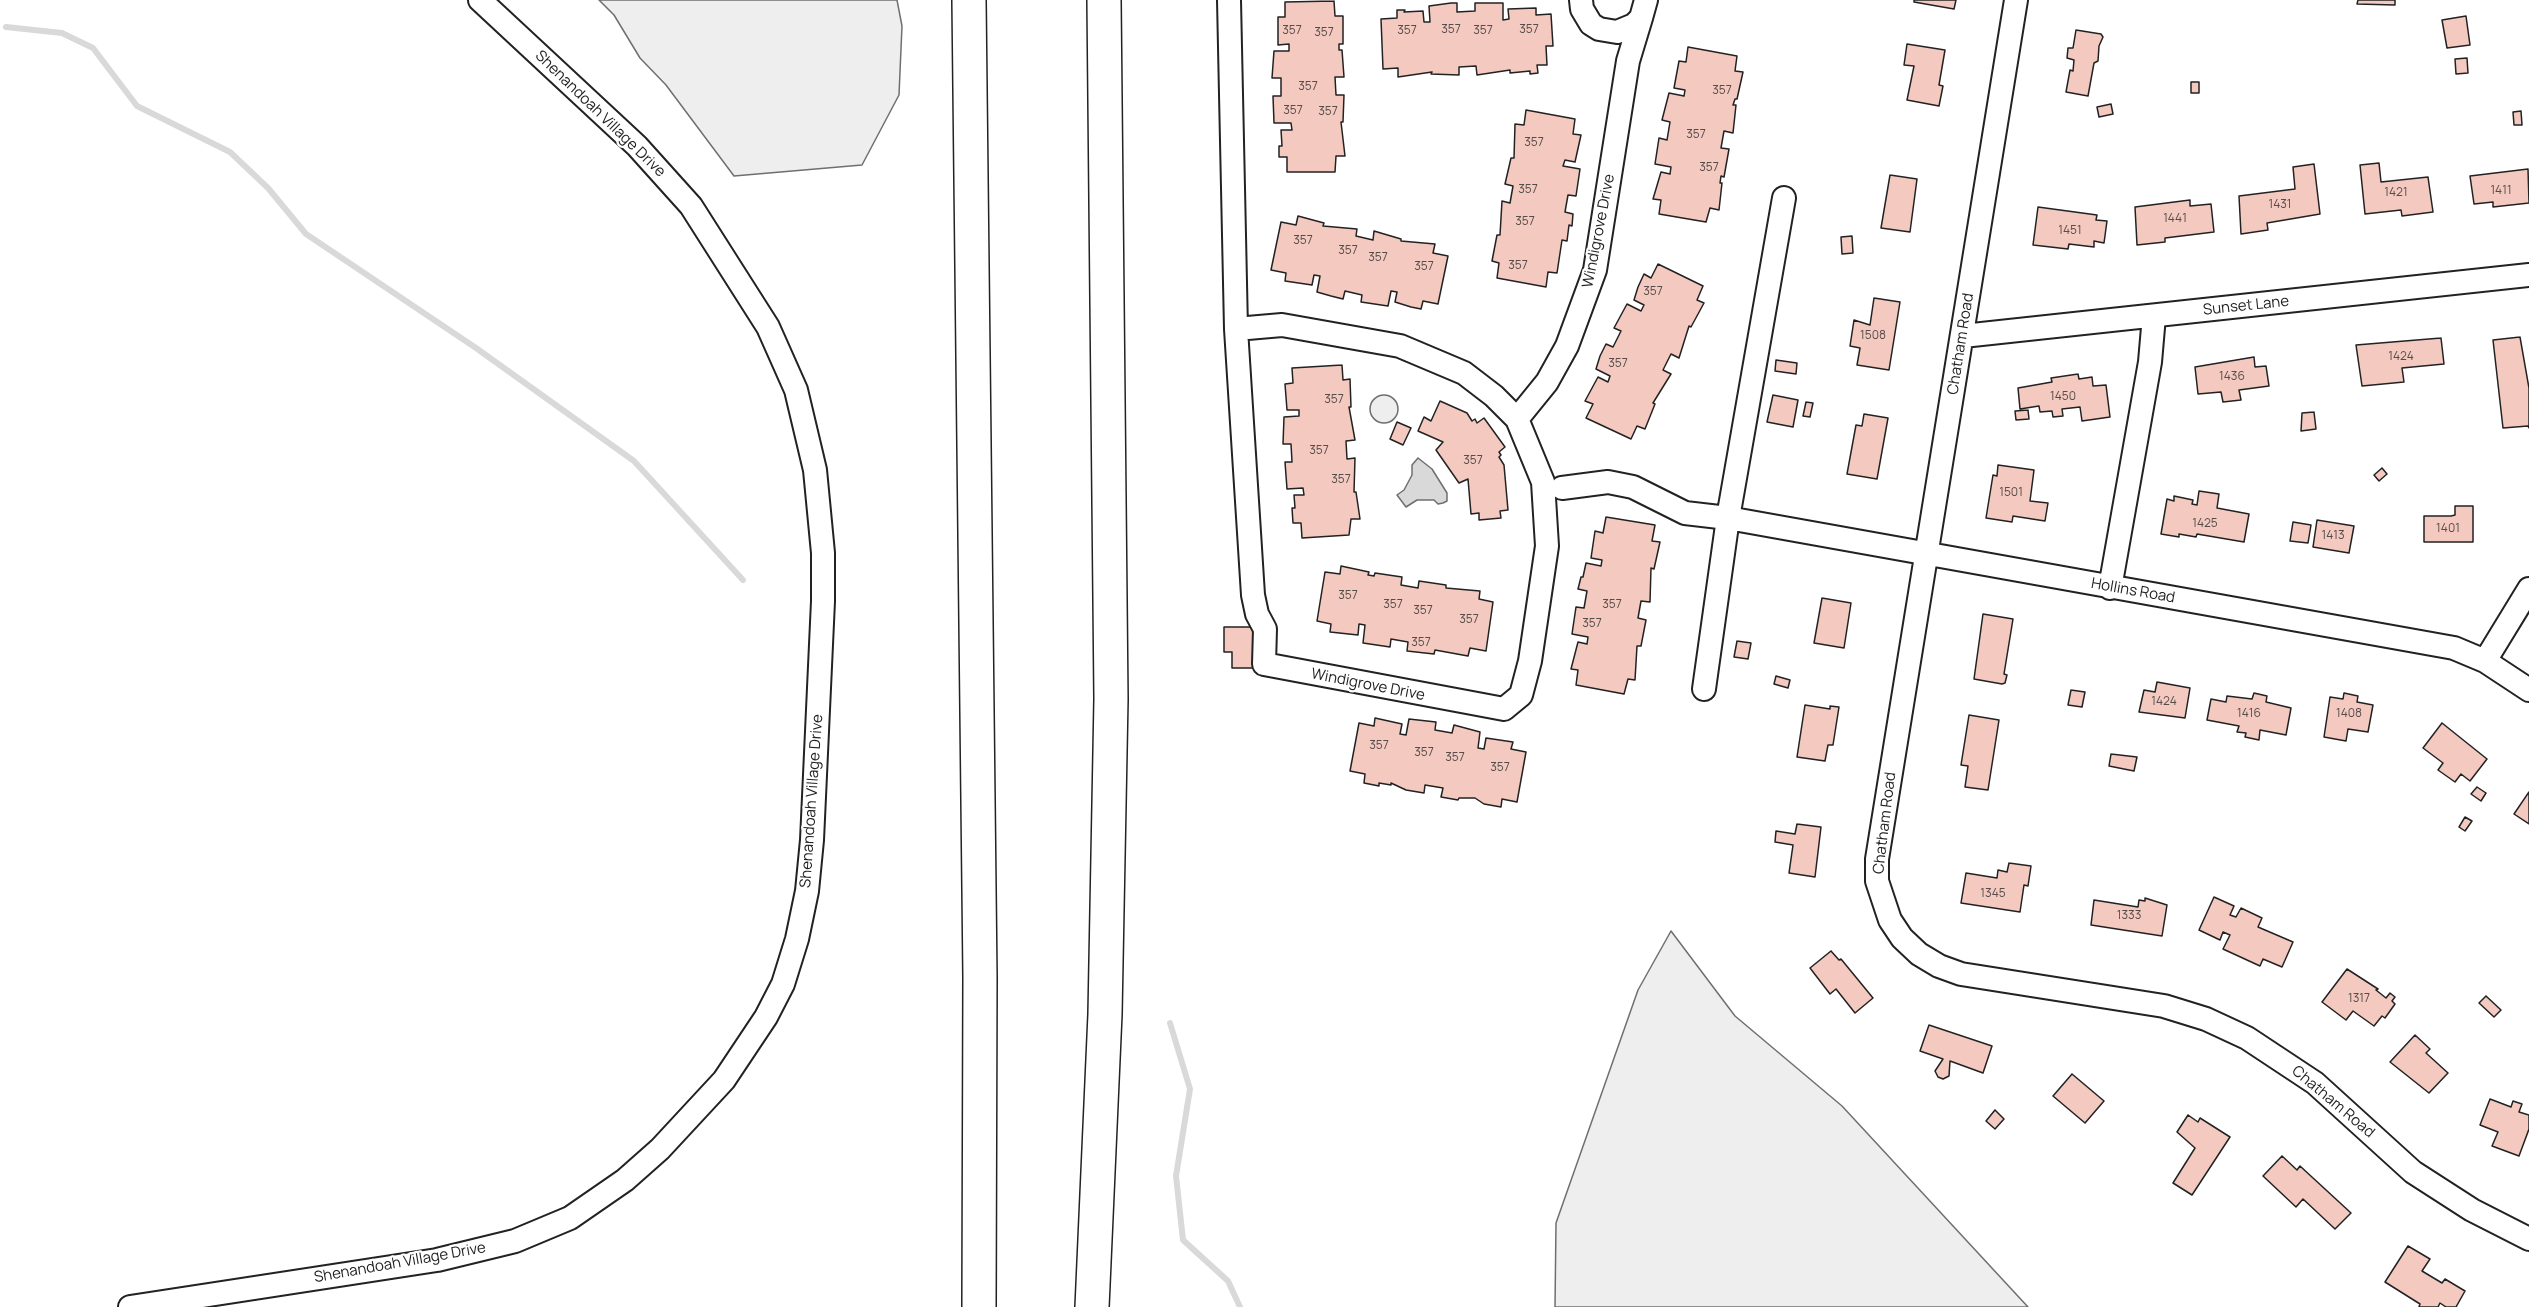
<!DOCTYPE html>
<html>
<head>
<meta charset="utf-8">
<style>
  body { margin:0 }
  canvas { display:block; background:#fff }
</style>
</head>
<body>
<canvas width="2529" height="1307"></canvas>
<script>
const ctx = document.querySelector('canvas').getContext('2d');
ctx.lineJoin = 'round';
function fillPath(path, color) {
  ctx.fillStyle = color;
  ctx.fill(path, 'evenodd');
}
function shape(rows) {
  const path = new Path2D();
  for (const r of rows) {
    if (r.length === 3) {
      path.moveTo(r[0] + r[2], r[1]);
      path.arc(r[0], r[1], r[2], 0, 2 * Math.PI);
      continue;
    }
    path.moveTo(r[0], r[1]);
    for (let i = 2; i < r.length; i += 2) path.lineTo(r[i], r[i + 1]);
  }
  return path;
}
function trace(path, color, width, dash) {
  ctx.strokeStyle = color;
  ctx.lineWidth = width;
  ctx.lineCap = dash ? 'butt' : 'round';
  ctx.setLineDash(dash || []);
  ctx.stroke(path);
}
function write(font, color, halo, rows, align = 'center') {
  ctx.font = font + ' Manrope,sans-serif';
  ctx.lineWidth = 4.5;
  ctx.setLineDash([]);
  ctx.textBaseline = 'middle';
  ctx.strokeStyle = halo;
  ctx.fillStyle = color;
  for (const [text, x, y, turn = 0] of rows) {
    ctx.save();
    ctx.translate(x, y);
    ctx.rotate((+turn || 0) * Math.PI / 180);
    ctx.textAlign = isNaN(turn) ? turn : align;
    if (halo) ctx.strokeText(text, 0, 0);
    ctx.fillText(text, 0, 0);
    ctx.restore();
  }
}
const green = shape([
  [599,0,897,0,902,26,899,95,862,165,734,176,666,85,640,58,614,15,599,0],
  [1384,409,14],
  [1671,931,1735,1016,1842,1106,2028,1307,1555,1307,1556,1223,1638,990,1671,931]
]);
fillPath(green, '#eee');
trace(green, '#6f6f6f', 1.5);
const water = shape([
  [1418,458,1432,469,1447,493,1447,501,1443,503,1438,504,1434,500,1417,500,1406,507,1397,495,1404,490,1412,475,1412,465,1418,458]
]);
fillPath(water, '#d9d9d9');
trace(water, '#6f6f6f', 1.5);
trace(shape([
  [6,27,62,33,93,48,137,106,230,152,268,188,306,234,476,348,634,461,743,580],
  [1170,1023,1190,1089,1176,1176,1183,1240,1228,1281,1240,1307]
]), '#d9d9d9', 6);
const building = shape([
  [1914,0,1956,0,1954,9,1914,2,1914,0],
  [2358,0,2395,0,2395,5,2357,4,2358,0],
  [1334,1,1335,16,1343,16,1343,44,1339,44,1339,50,1342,50,1344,77,1335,77,1336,95,1344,95,1343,122,1341,122,1345,156,1336,156,1335,172,1287,172,1287,157,1279,157,1279,146,1282,146,1281,130,1292,130,1291,123,1274,123,1273,96,1281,96,1281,78,1272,78,1274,51,1289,51,1289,44,1278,45,1278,17,1285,17,1285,2,1334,1],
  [1451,3,1457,3,1457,12,1475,11,1475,3,1503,3,1503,20,1509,19,1508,9,1536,8,1536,15,1551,14,1553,46,1546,46,1547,65,1537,65,1538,73,1530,74,1530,71,1510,73,1510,70,1477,75,1476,66,1459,67,1459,75,1431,74,1432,72,1398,77,1398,68,1383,69,1381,19,1397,18,1397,10,1405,10,1404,12,1423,11,1424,22,1430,22,1429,6,1451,3],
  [2466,16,2470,45,2447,48,2442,20,2466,16],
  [2076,30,2101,34,2103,37,2099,46,2098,61,2094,63,2088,96,2066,92,2070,70,2073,71,2074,60,2067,58,2068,48,2073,48,2076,30],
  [1907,44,1945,50,1939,85,1943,86,1939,106,1907,100,1914,66,1904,65,1907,44],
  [1688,47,1737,56,1735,71,1743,72,1737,99,1735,99,1733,105,1736,105,1733,133,1724,131,1721,148,1729,149,1724,177,1721,176,1720,183,1722,183,1719,210,1710,208,1706,222,1659,214,1661,200,1653,199,1661,172,1670,174,1671,167,1655,164,1659,138,1667,140,1670,122,1662,120,1669,93,1684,96,1685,90,1674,88,1679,61,1686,62,1688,47],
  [2467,58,2468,73,2456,74,2455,59,2467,58],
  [2191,82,2199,82,2199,93,2191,93,2191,82],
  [2111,104,2113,114,2099,117,2097,107,2111,104],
  [1526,110,1575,119,1573,134,1581,135,1575,162,1565,160,1563,166,1580,169,1576,196,1568,195,1565,212,1573,214,1572,226,1569,225,1567,241,1562,240,1557,273,1548,272,1546,287,1497,278,1499,263,1492,261,1497,235,1500,235,1502,201,1510,203,1513,186,1505,184,1511,158,1514,158,1515,124,1524,125,1526,110],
  [2521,111,2522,125,2514,125,2513,112,2521,111],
  [2379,163,2381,182,2428,177,2433,212,2402,216,2401,210,2365,214,2360,165,2379,163],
  [2314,164,2320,214,2267,223,2268,230,2241,234,2239,196,2295,189,2293,167,2314,164],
  [2528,169,2529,203,2493,207,2493,202,2474,204,2470,176,2528,169],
  [1890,175,1917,179,1910,232,1881,228,1890,175],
  [2190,200,2190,206,2211,204,2214,232,2165,238,2165,242,2137,245,2135,207,2190,200],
  [2038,207,2097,215,2096,220,2107,221,2104,243,2094,241,2094,247,2069,244,2068,249,2033,245,2038,207],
  [1298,216,1324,223,1323,226,1357,229,1356,236,1373,240,1374,231,1401,239,1401,241,1435,244,1433,253,1448,256,1438,304,1423,301,1421,309,1411,307,1395,302,1397,292,1391,291,1388,306,1361,302,1362,295,1345,291,1343,299,1331,296,1317,292,1320,276,1314,275,1312,285,1285,281,1286,273,1271,270,1281,222,1296,225,1298,216],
  [1852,236,1853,253,1842,254,1841,237,1852,236],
  [1658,264,1703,286,1697,300,1704,303,1691,327,1689,326,1679,358,1671,354,1663,370,1671,374,1653,403,1655,404,1645,429,1637,426,1631,439,1586,418,1593,404,1585,401,1598,377,1608,382,1610,376,1596,369,1600,356,1606,344,1613,347,1621,331,1614,328,1627,304,1641,311,1644,305,1634,300,1638,287,1644,274,1651,278,1658,264],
  [1874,298,1900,302,1889,370,1857,365,1860,348,1850,346,1854,320,1870,325,1874,298],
  [2520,337,2529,388,2529,428,2528,426,2503,428,2493,340,2520,337],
  [2441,338,2444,364,2402,368,2404,382,2362,386,2356,345,2441,338],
  [2254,357,2255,367,2266,366,2269,386,2239,390,2241,400,2223,402,2221,392,2198,394,2195,367,2254,357],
  [1776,360,1797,363,1796,374,1775,371,1776,360],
  [1342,365,1343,380,1350,379,1351,407,1349,407,1355,440,1346,441,1347,459,1355,458,1354,492,1356,492,1360,519,1351,519,1349,535,1302,538,1301,523,1293,523,1292,508,1295,508,1294,495,1304,495,1303,488,1287,489,1285,462,1292,462,1291,444,1283,444,1284,417,1299,416,1299,410,1287,410,1285,384,1293,383,1292,368,1342,365],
  [2078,374,2079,379,2092,377,2093,386,2106,385,2110,417,2082,421,2080,407,2062,409,2063,416,2053,417,2052,411,2040,412,2039,406,2020,409,2018,388,2052,382,2051,378,2078,374],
  [1773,395,1798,400,1793,427,1767,422,1773,395],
  [1440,401,1467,413,1472,421,1475,419,1477,423,1484,418,1505,447,1499,452,1501,455,1499,457,1504,465,1508,510,1500,511,1501,518,1479,520,1479,513,1471,514,1468,479,1459,483,1436,450,1443,442,1418,431,1424,417,1431,421,1440,401],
  [1806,402,1813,403,1810,417,1803,416,1806,402],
  [2028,410,2029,419,2016,420,2015,411,2028,410],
  [2314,412,2316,429,2301,431,2302,413,2314,412],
  [1864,414,1888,418,1877,479,1847,474,1856,425,1862,426,1864,414],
  [1397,422,1411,428,1403,445,1390,439,1397,422],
  [1998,465,2034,470,2030,501,2048,503,2045,521,2013,516,2012,522,1986,518,1993,475,1997,476,1998,465],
  [2382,468,2387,474,2379,481,2374,475,2382,468],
  [2199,491,2219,494,2217,508,2249,514,2244,542,2197,534,2196,537,2179,534,2179,537,2161,534,2167,499,2174,501,2174,496,2193,500,2192,504,2197,505,2199,491],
  [2455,506,2473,506,2473,542,2424,542,2424,516,2451,516,2455,515,2455,506],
  [1606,517,1655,525,1652,541,1660,542,1654,569,1651,568,1650,602,1641,601,1638,618,1646,620,1641,646,1637,646,1635,680,1628,679,1624,694,1576,685,1578,670,1571,669,1578,642,1587,644,1588,637,1572,634,1576,607,1584,608,1587,591,1578,589,1581,577,1583,577,1586,563,1601,566,1602,560,1591,558,1595,531,1603,533,1606,517],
  [2317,520,2354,526,2349,553,2313,547,2317,520],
  [2293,522,2311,525,2308,543,2290,541,2293,522],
  [1341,566,1369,572,1368,575,1374,576,1375,573,1402,577,1401,585,1418,588,1419,581,1446,585,1446,588,1480,591,1479,599,1493,602,1486,651,1470,648,1468,656,1435,650,1434,654,1407,651,1408,642,1391,639,1390,647,1363,643,1365,625,1359,624,1358,635,1330,632,1331,624,1317,621,1325,572,1340,574,1341,566],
  [1822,598,1851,603,1844,648,1814,643,1822,598],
  [1983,614,2013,619,2004,674,2007,675,2005,683,2002,684,1974,679,1983,614],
  [1224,627,1256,627,1256,668,1232,668,1232,652,1224,652,1224,627],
  [1737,641,1751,643,1748,659,1734,657,1737,641],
  [1776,676,1790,680,1788,688,1774,684,1776,676],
  [2157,682,2190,688,2185,718,2139,712,2144,690,2155,692,2157,682],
  [2071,690,2085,692,2082,707,2068,705,2071,690],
  [2254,693,2267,696,2266,702,2291,708,2286,735,2260,730,2259,740,2245,737,2246,733,2237,732,2239,726,2207,720,2211,699,2226,702,2227,696,2252,699,2254,693],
  [2344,693,2358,696,2357,702,2373,705,2368,732,2348,729,2346,741,2324,737,2330,697,2343,699,2344,693],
  [1805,705,1830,709,1830,706,1839,707,1833,745,1828,745,1825,761,1797,757,1805,705],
  [1969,715,1999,720,1988,790,1965,787,1968,766,1961,765,1969,715],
  [1375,718,1402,724,1400,734,1406,735,1409,719,1436,722,1435,730,1452,733,1454,725,1480,732,1478,748,1484,749,1486,738,1513,742,1511,749,1526,752,1517,802,1502,799,1501,807,1484,804,1475,798,1459,798,1458,800,1441,797,1443,788,1425,785,1424,793,1406,790,1391,783,1391,785,1379,783,1379,786,1364,783,1365,774,1350,771,1359,723,1374,726,1375,718],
  [2442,723,2487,759,2470,781,2461,774,2455,782,2438,770,2443,763,2423,748,2442,723],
  [2111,754,2137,757,2134,771,2109,766,2111,754],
  [2477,787,2486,793,2481,801,2471,794,2477,787],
  [2529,792,2529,824,2514,814,2529,792],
  [2465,817,2472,821,2465,831,2459,827,2465,817],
  [1797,824,1821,827,1815,877,1789,873,1793,845,1775,842,1776,831,1795,834,1797,824],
  [2009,863,2031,866,2028,886,2024,885,2020,912,1961,903,1966,873,1997,878,1998,870,2007,872,2009,863],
  [2214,897,2234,906,2230,915,2236,917,2241,908,2262,918,2258,927,2293,942,2282,967,2263,959,2260,966,2223,949,2230,935,2223,932,2220,940,2199,930,2214,897],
  [2145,898,2167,905,2162,936,2091,925,2094,900,2138,907,2139,900,2145,901,2145,898],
  [1831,951,1839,960,1841,959,1873,998,1855,1013,1836,989,1830,994,1810,968,1831,951],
  [2347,969,2378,989,2376,990,2386,998,2390,993,2395,997,2392,1001,2395,1004,2385,1018,2382,1016,2374,1026,2353,1011,2346,1020,2322,1002,2347,969],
  [2486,996,2501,1010,2494,1017,2479,1003,2486,996],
  [1929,1025,1992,1046,1983,1073,1950,1061,1949,1076,1943,1079,1938,1077,1935,1071,1943,1059,1920,1051,1929,1025],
  [2415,1035,2430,1049,2426,1053,2448,1073,2429,1093,2390,1062,2415,1035],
  [2072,1074,2104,1101,2085,1123,2053,1096,2072,1074],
  [2490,1099,2511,1107,2513,1101,2522,1104,2519,1112,2529,1115,2529,1129,2519,1156,2492,1146,2498,1132,2480,1125,2490,1099],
  [1995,1110,2004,1119,1995,1129,1986,1121,1995,1110],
  [2188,1115,2198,1122,2200,1118,2230,1137,2192,1195,2173,1183,2195,1148,2177,1132,2188,1115],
  [2282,1156,2297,1170,2300,1166,2351,1213,2335,1229,2303,1199,2296,1207,2263,1176,2282,1156],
  [2408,1246,2430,1259,2422,1271,2442,1283,2445,1279,2465,1291,2456,1307,2446,1307,2440,1303,2438,1307,2419,1307,2420,1304,2385,1282,2408,1246]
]);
fillPath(building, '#f3c9c0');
trace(building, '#222', 1.5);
const minor = shape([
  [1229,0,1236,329],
  [1581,0,1582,9,1591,24,1599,29,1617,32,1634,25,1641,18,1646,0],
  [2016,0,1877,859,1877,881,1890,920,1902,938,1919,954,1939,966,1961,974,2164,1006,2206,1019,2247,1038,2315,1083,2413,1172,2472,1210,2529,1239],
  [1963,336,2529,275],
  [1517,419,1494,396,1464,373,1400,346,1282,325,1236,329,1253,595,1257,614,1265,629,1264,664,1504,709,1521,695,1530,661,1547,546,1543,482,1517,419,1547,382,1567,346,1595,270,1628,61,1641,18],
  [1562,488,1608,482,1633,487,1685,513,1728,518,2454,648,2485,661,2529,690],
  [2110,588,2150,362,2154,316],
  [2485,661,2529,589],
  [1704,689,1728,518,1784,198],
  [130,1307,437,1260,515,1241,570,1218,625,1180,660,1149,724,1080,766,1017,783,984,797,939,807,891,812,840,823,601,823,553,815,470,796,390,768,327,691,206,637,146,480,0]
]);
const highway = shape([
  [969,0,980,977,979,1307],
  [1092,1307,1105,1014,1111,699,1104,0]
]);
trace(minor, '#222', 26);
trace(highway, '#222', 36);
trace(minor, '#fff', 22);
trace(highway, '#fff', 33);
write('12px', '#564c4a', null, [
  ["357",1451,30],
  ["357",1529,30],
  ["357",1292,31],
  ["357",1407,31],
  ["357",1483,31],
  ["357",1324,33],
  ["357",1308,87],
  ["357",1722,91],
  ["357",1293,111],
  ["357",1328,112],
  ["357",1696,135],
  ["357",1534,143],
  ["357",1709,168],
  ["357",1528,190],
  ["1411",2501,191],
  ["1421",2396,193],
  ["1431",2280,205],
  ["1441",2175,219],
  ["357",1525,222],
  ["1451",2070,231],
  ["357",1303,241],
  ["357",1348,251],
  ["357",1378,258],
  ["357",1518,266],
  ["357",1424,267],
  ["357",1653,292],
  ["1508",1873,336],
  ["1424",2401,357],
  ["357",1618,364],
  ["1436",2232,377],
  ["1450",2063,397],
  ["357",1334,400],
  ["357",1319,451],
  ["357",1473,461],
  ["357",1341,480],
  ["1501",2011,493],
  ["1425",2205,524],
  ["1401",2448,529],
  ["1413",2333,536],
  ["357",1348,596],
  ["357",1393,605],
  ["357",1612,605],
  ["357",1423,611],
  ["357",1469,620],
  ["357",1592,624],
  ["357",1421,643],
  ["1424",2164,702],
  ["1416",2249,714],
  ["1408",2349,714],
  ["357",1379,746],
  ["357",1424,753],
  ["357",1455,758],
  ["357",1500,768],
  ["1345",1993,894],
  ["1333",2129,916],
  ["1317",2359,999]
]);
write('15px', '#222', '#fff', [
  ["Shenandoah Village Drive",600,114,44],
  ["Windigrove Drive",1599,231,-79],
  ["Sunset Lane",2246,306,-6],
  ["Chatham Road",1961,344,-81],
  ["Hollins Road",2133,591,10],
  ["Windigrove Drive",1368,685,11],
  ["Shenandoah Village Drive",812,801,-86],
  ["Chatham Road",1885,823,-83],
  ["Chatham Road",2333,1102,40],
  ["Shenandoah Village Drive",400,1263,-10]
]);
</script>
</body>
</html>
